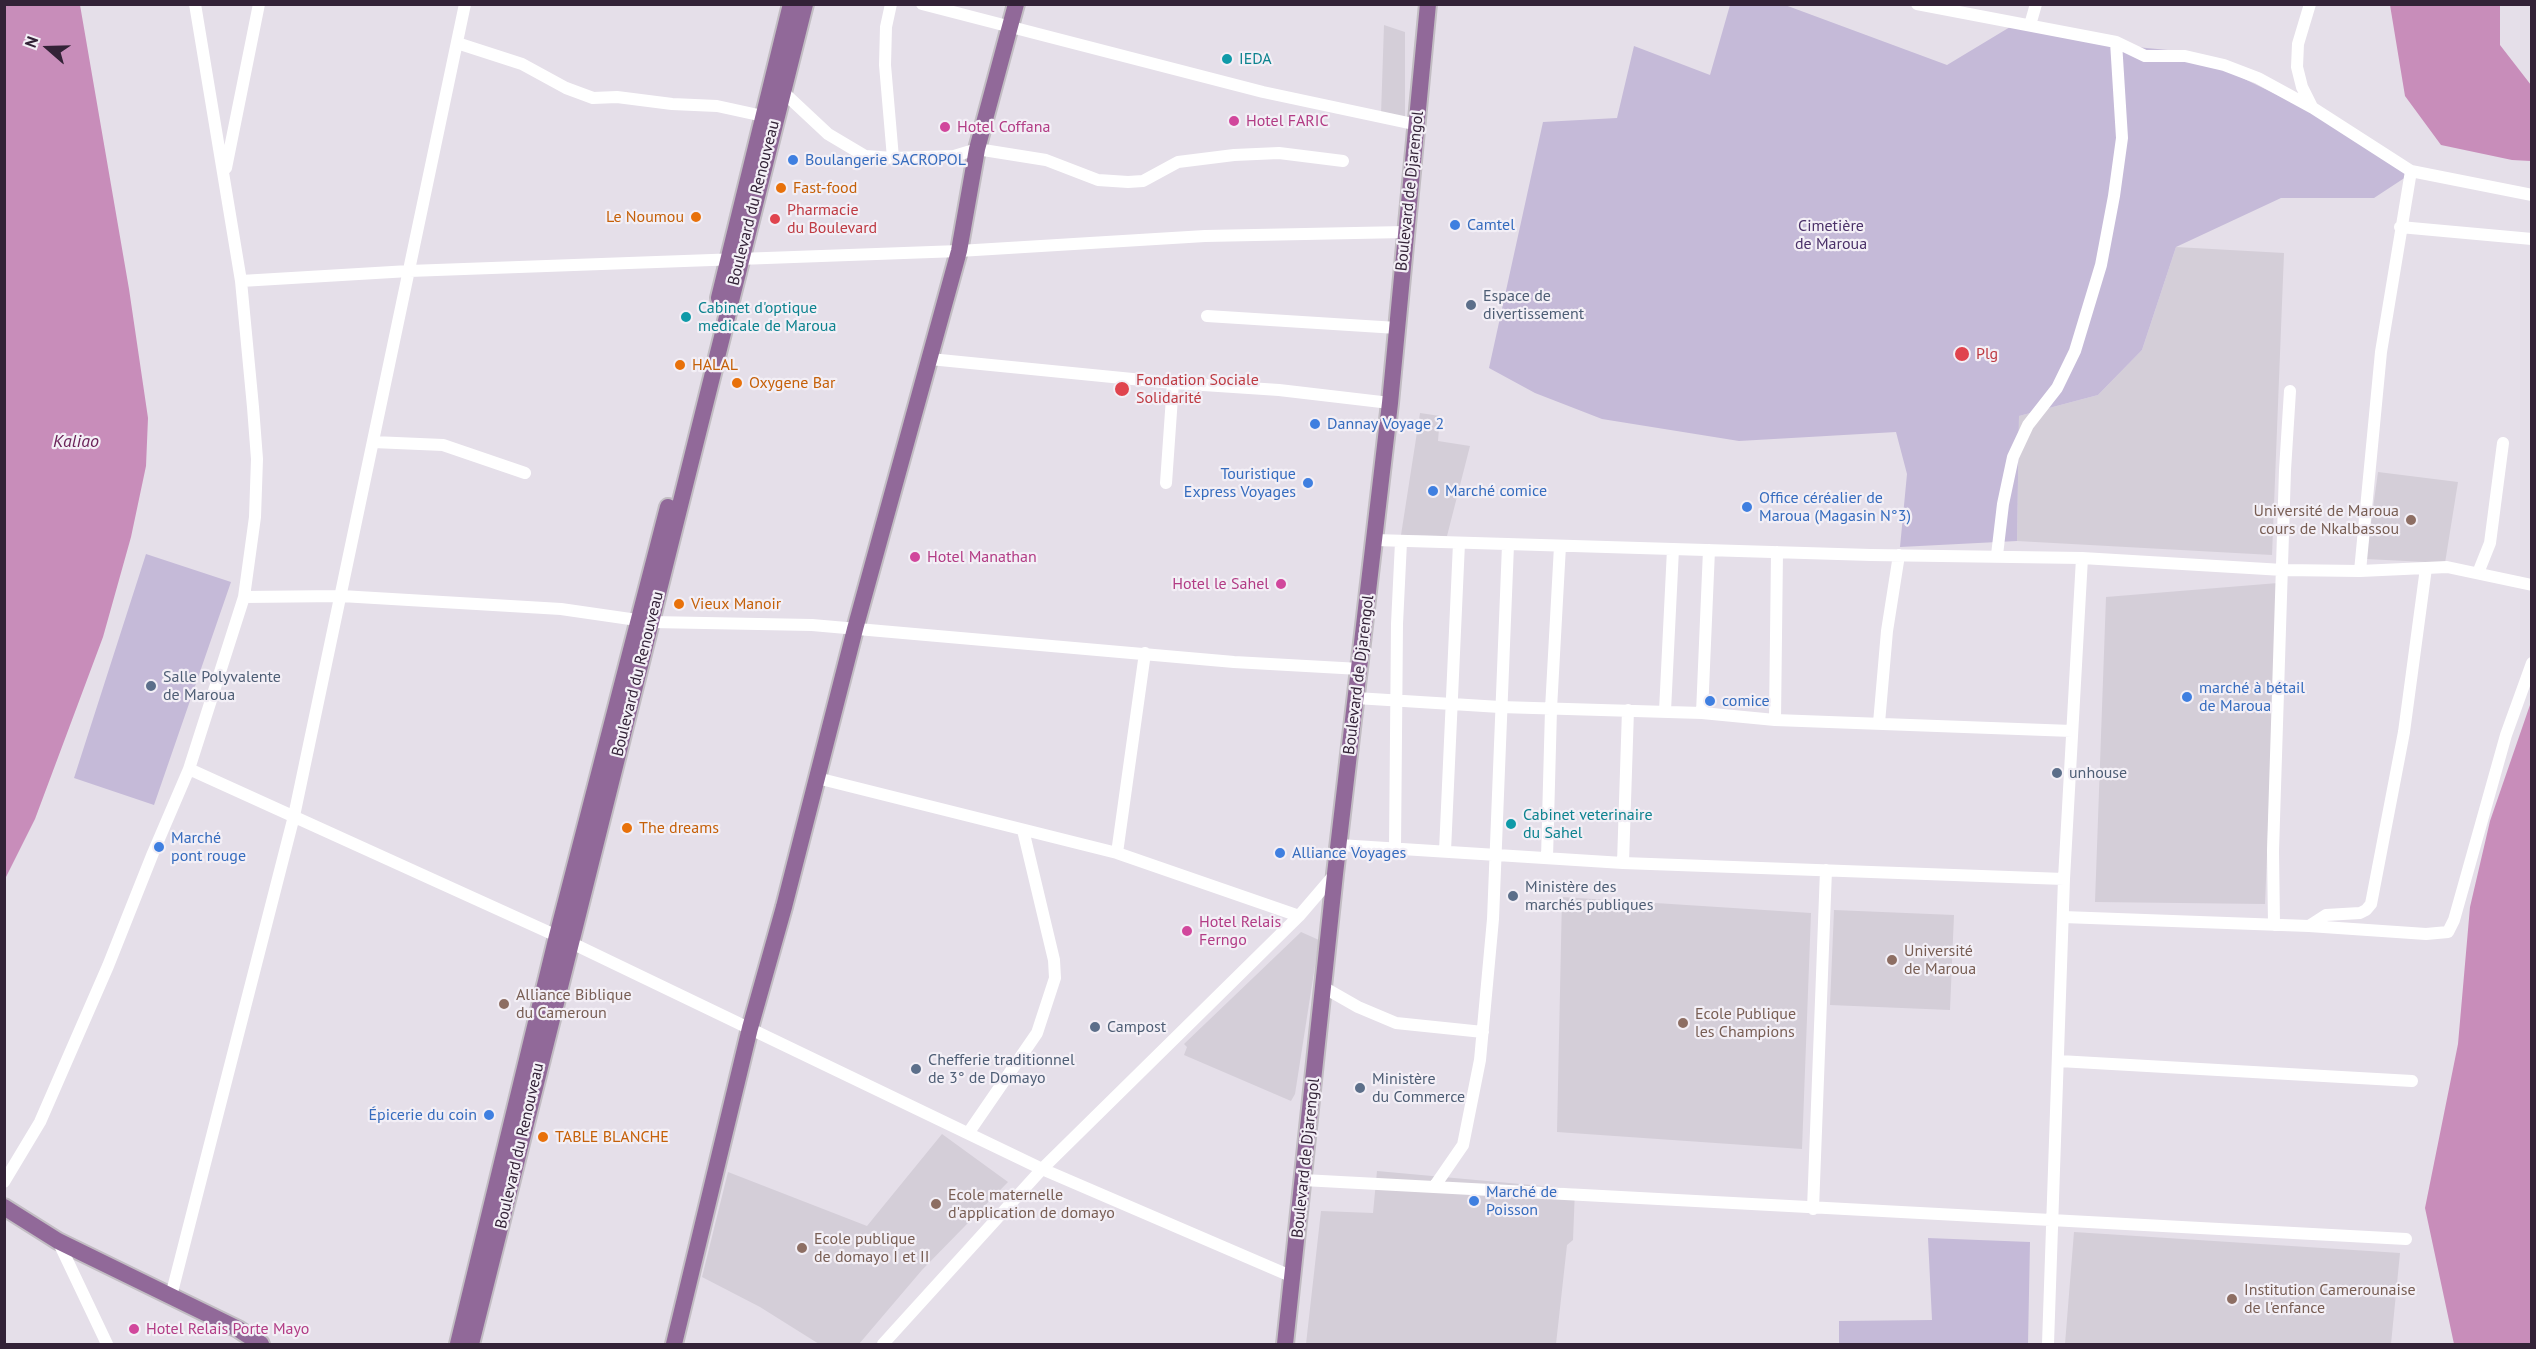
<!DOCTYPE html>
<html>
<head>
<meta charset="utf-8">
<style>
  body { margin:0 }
  #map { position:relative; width:2536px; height:1349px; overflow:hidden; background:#e5dfe9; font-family:"PT Sans",sans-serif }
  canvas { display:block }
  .frame { position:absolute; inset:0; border:6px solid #332237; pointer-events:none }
  .north { position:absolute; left:18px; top:18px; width:60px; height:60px; -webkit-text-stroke:4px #f3eff6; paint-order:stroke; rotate:290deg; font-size:16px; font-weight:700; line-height:24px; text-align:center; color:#332237 }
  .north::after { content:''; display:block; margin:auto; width:21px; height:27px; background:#332237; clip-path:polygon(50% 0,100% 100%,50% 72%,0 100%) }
</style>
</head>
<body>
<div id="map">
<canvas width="2536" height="1349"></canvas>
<div class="frame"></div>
<div class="north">N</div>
</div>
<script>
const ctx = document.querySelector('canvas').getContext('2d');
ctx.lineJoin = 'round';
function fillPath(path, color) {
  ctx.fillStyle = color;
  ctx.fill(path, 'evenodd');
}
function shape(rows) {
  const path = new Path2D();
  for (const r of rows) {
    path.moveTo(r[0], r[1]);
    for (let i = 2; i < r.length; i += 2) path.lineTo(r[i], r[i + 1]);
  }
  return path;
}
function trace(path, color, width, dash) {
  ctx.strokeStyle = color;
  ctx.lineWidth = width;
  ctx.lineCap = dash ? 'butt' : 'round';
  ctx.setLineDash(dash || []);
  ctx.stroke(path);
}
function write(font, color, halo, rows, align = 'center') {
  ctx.font = font + ' "PT Sans",sans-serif';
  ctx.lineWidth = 4.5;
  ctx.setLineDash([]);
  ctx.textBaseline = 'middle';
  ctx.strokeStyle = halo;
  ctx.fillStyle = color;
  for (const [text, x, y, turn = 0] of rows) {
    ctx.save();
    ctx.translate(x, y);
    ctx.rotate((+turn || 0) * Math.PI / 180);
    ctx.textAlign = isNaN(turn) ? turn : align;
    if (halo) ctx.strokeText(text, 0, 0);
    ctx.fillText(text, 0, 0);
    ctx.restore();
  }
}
fillPath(shape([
  [1384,25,1405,32,1405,117,1381,115],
  [2176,247,2284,253,2272,555,2017,541,2019,416,2098,395,2142,350],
  [1420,413,1440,416,1438,441,1470,446,1447,536,1401,535],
  [2378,472,2458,482,2445,563,2366,559],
  [2278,583,2265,904,2095,902,2106,597],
  [1562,897,1811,913,1802,1149,1557,1132],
  [1834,910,1954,915,1950,1010,1830,1005],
  [1301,932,1319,940,1295,1094,1291,1101,1184,1055,1187,1047,1184,1044],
  [942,1134,1008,1182,922,1270,859,1344,819,1344,760,1307,702,1277,728,1172,867,1226],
  [1377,1171,1575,1189,1573,1240,1567,1245,1556,1344,1306,1344,1321,1211,1373,1213],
  [2074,1232,2400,1253,2391,1344,2065,1344]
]), '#d4ced8');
fillPath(shape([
  [1730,5,1785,5,1947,65,2010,27,2115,45,2189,52,2302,107,2409,175,2374,198,2281,198,2176,247,2142,350,2098,395,2019,416,2017,541,1900,547,1907,474,1896,432,1739,441,1602,419,1535,393,1489,368,1543,122,1617,118,1634,46,1710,75],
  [146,554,231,582,154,805,74,778],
  [1928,1238,2030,1242,2028,1344,1839,1344,1839,1321,1932,1320]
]), '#c5bad8');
fillPath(shape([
  [5,4,80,5,129,289,148,418,146,466,131,537,103,637,35,819,5,879],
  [2390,5,2500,5,2500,45,2531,85,2531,161,2512,160,2441,145,2405,96],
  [2531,702,2531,1344,2454,1344,2425,1208,2458,1044,2470,907,2490,821]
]), '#c88dba');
const major = shape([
  [719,298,791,4],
  [4,1207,58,1241,238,1329,261,1344],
  [458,1344,557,936,668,507],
  [471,1344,805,4],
  [674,1344,750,1028,784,907,855,629,959,251,977,149,1016,4],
  [1285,1344,1335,874,1390,403,1428,4]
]);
trace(major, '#c2bdc3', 20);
trace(shape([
  [891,4,886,27,885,65,893,158],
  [922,4,1263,92,1418,125],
  [1917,4,2116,42,2145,56,2185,56,2224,65,2258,78,2313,108,2411,171,2532,195],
  [2310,4,2298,44,2297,67,2302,87,2312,107],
  [2030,25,2036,4],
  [457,43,522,64,566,88,593,98,617,97,672,104,717,106,763,116],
  [782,91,828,134,865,156,893,158,954,156,977,149,1046,160,1098,180,1128,182,1143,181,1178,162,1234,155,1279,153,1343,161],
  [226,168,259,4],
  [2400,227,2532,239],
  [241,281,409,271,959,251,1205,236,1405,232],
  [1207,316,1397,328],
  [930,359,1173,383,1279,390,1390,403],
  [373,442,443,445,525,473],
  [1166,483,1173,383],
  [1375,540,1871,555,2082,558,2283,570,2360,571,2447,567,2532,585],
  [1997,555,2003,504,2013,457,2028,425,2057,388,2075,351,2101,265,2114,196,2122,138,2116,42],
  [2360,571,2381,352,2411,171],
  [2478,573,2490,543,2503,443],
  [244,597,341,596,561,609,651,622,812,625,1234,662,1360,669],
  [1356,698,1500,707,1702,713,1775,720,2072,731],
  [1665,711,1673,549],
  [1702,713,1709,550],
  [1775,720,1777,552],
  [1879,723,1887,631,1899,555],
  [189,769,557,936,1042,1169,1293,1277],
  [817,778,1117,853,1299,916],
  [1339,845,1623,863,2064,879],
  [1395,848,1397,624,1401,542],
  [1445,851,1459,543],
  [1117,853,1145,653],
  [1547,858,1551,709,1560,546],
  [1623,863,1628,710],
  [2063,917,2309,926,2326,915,2360,913,2366,910,2371,904,2404,732,2426,568],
  [2274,925,2273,851,2285,470,2290,391],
  [2309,926,2426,934,2448,932,2454,920,2506,735,2532,663],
  [1323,987,1358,1007,1396,1023,1483,1032],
  [2059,1061,2412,1081],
  [969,1132,1037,1033,1055,978,1054,960,1023,830],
  [1303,1180,2406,1239],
  [4,1182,40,1122,108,966,153,853,189,769,244,597,255,517,257,459,253,407,241,281,195,4],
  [1434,1187,1463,1145,1480,1060,1493,919,1508,545],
  [1813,1209,1826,870],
  [58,1241,107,1344],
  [171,1296,294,816,465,4],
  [883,1344,1042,1169,1299,916,1335,874],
  [2048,1344,2064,879,2082,558]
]), '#fff', 12);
trace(major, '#916999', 16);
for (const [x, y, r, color] of [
  [1227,59,6,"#0f9aa8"],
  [1234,121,6,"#d1479c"],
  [945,127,6,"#d1479c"],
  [793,160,6,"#3f7fe0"],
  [781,188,6,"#e8710a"],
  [696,217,6,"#e8710a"],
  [775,219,6,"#e0444e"],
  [1455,225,6,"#3f7fe0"],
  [1471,305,6,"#5c6f8a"],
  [686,317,6,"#0f9aa8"],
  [1962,354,8,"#e0444e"],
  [680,365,6,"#e8710a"],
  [737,383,6,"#e8710a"],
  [1122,389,8,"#e0444e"],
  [1315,424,6,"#3f7fe0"],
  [1308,483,6,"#3f7fe0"],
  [1433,491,6,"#3f7fe0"],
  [1747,507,6,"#3f7fe0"],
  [2411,520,6,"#8d6e63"],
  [915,557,6,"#d1479c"],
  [1281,584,6,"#d1479c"],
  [679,604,6,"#e8710a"],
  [151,686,6,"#5c6f8a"],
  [2187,697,6,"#3f7fe0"],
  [1710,701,6,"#3f7fe0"],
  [2057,773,6,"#5c6f8a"],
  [1511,824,6,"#0f9aa8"],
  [627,828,6,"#e8710a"],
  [159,847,6,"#3f7fe0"],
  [1280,853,6,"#3f7fe0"],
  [1513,896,6,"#5c6f8a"],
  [1187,931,6,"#d1479c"],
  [1892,960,6,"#8d6e63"],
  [504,1004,6,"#8d6e63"],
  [1683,1023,6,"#8d6e63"],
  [1095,1027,6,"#5c6f8a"],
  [916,1069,6,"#5c6f8a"],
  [1360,1088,6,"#5c6f8a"],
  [489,1115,6,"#3f7fe0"],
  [543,1137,6,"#e8710a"],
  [1474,1201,6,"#3f7fe0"],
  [936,1204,6,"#8d6e63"],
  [802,1248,6,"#8d6e63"],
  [2232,1299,6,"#8d6e63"],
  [134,1329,6,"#d1479c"]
]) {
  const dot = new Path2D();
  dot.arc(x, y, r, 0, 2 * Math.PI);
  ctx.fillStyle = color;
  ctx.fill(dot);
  trace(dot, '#f3eff6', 2);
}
write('16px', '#0d838f', '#f3eff6', [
  ["IEDA",1239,59],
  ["Cabinet d'optique",698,308],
  ["medicale de Maroua",698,326],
  ["Cabinet veterinaire",1523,815],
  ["du Sahel",1523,833]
], 'left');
write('16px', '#b23c85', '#f3eff6', [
  ["Hotel FARIC",1246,121],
  ["Hotel Coffana",957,127],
  ["Hotel Manathan",927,557],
  ["Hotel le Sahel",1269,584,"right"],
  ["Hotel Relais",1199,922],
  ["Ferngo",1199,940],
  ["Hotel Relais Porte Mayo",146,1329]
], 'left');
write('16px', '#366cbe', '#f3eff6', [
  ["Boulangerie SACROPOL",805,160],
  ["Camtel",1467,225],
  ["Dannay Voyage 2",1327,424],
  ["Touristique",1296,474,"right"],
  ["Express Voyages",1296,492,"right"],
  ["Marché comice",1445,491],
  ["Office céréalier de",1759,498],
  ["Maroua (Magasin N°3)",1759,516],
  ["marché à bétail",2199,688],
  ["de Maroua",2199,706],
  ["comice",1722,701],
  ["Marché",171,838],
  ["pont rouge",171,856],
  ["Alliance Voyages",1292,853],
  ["Épicerie du coin",477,1115,"right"],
  ["Marché de",1486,1192],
  ["Poisson",1486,1210]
], 'left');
write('16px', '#c56008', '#f3eff6', [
  ["Fast-food",793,188],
  ["Le Noumou",684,217,"right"],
  ["HALAL",692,365],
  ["Oxygene Bar",749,383],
  ["Vieux Manoir",691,604],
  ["The dreams",639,828],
  ["TABLE BLANCHE",555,1137]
], 'left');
write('16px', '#332237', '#f3eff6', [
  ["Boulevard de Djarengol",1410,191,-84],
  ["Boulevard du Renouveau",754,203,-76],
  ["Boulevard du Renouveau",638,674,-76],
  ["Boulevard de Djarengol",1359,675,-83],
  ["Boulevard du Renouveau",520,1146,-77],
  ["Boulevard de Djarengol",1306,1158,-84]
]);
write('16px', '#be3a42', '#f3eff6', [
  ["Pharmacie",787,210],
  ["du Boulevard",787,228],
  ["Plg",1976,354],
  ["Fondation Sociale",1136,380],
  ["Solidarité",1136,398]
], 'left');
write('16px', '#4b3169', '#f3eff6', [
  ["Cimetière",1831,226],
  ["de Maroua",1831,244]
]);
write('16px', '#4e5e75', '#f3eff6', [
  ["Espace de",1483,296],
  ["divertissement",1483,314],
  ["Salle Polyvalente",163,677],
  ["de Maroua",163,695],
  ["unhouse",2069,773],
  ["Ministère des",1525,887],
  ["marchés publiques",1525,905],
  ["Campost",1107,1027],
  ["Chefferie traditionnel",928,1060],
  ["de 3° de Domayo",928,1078],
  ["Ministère",1372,1079],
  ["du Commerce",1372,1097]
], 'left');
write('16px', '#785e54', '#f3eff6', [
  ["Université de Maroua",2399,511,"right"],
  ["cours de Nkalbassou",2399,529,"right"],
  ["Université",1904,951],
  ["de Maroua",1904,969],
  ["Alliance Biblique",516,995],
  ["du Cameroun",516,1013],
  ["Ecole Publique",1695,1014],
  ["les Champions",1695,1032],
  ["Ecole maternelle",948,1195],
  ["d'application de domayo",948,1213],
  ["Ecole publique",814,1239],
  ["de domayo I et II",814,1257],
  ["Institution Camerounaise",2244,1290],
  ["de l'enfance",2244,1308]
], 'left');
write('italic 18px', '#6b2359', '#f3eff6', [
  ["Kaliao",76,442]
]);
</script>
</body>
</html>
